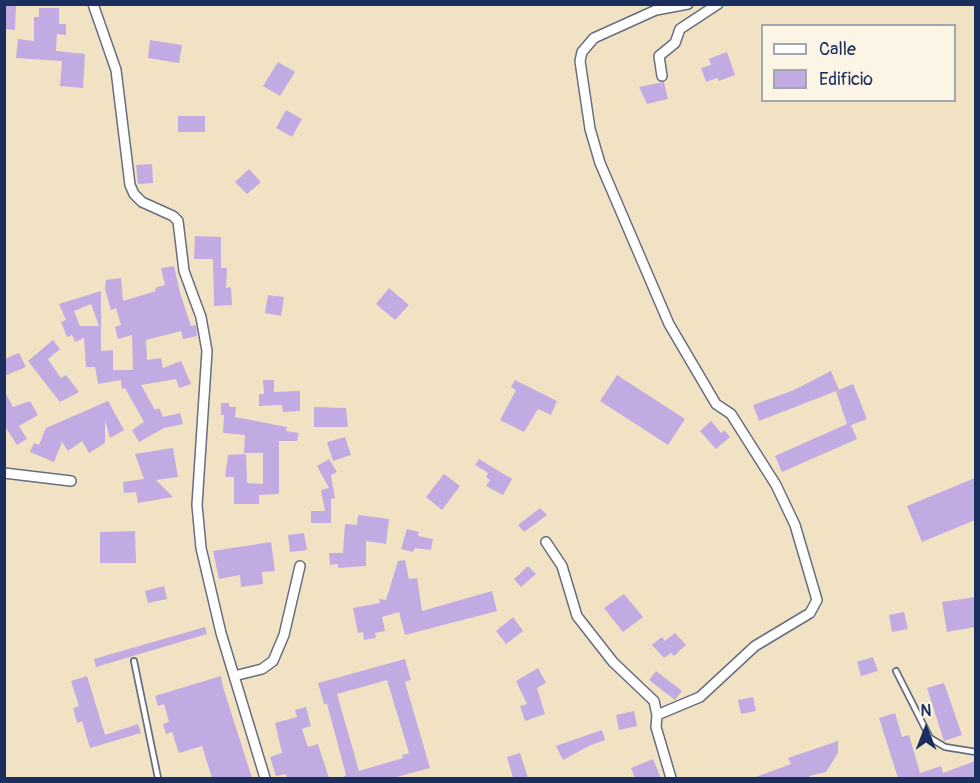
<!DOCTYPE html>
<html>
<head>
<meta charset="utf-8">
<style>
  body { margin:0 }
  #map { position:relative; width:980px; height:783px; overflow:hidden; background:#f2e2c4; font-family:Pangolin,sans-serif }
  canvas { display:block }
  .frame { position:absolute; inset:0; border:6px solid #1b2f5e; pointer-events:none }
  .legend { position:absolute; left:761px; top:24px; width:195px; height:78px; box-sizing:border-box; background:#fcf5e5; border:2px solid #a2a6af; margin:0; padding:8px 10px; list-style:none; font-size:18px; color:#1b2f5e }
  .legend li { display:flex; align-items:center; gap:12px; height:30px }
  .legend b { width:30px; border:2px solid #a2a6af }
  .north { position:absolute; left:896px; top:699px; width:60px; height:60px; -webkit-text-stroke:4px #fcf5e5; paint-order:stroke; rotate:0deg; font-size:16px; font-weight:700; line-height:24px; text-align:center; color:#1b2f5e }
  .north::after { content:''; display:block; margin:auto; width:21px; height:27px; background:#1b2f5e; clip-path:polygon(50% 0,100% 100%,50% 72%,0 100%) }
</style>
</head>
<body>
<div id="map">
<canvas width="980" height="783"></canvas>
<div class="frame"></div>
<ul class="legend">
<li><b style="height:8px;background:#fff"></b>Calle</li>
<li><b style="height:16px;background:#c2abe2"></b>Edificio</li>
</ul>
<div class="north">N</div>
</div>
<script>
const ctx = document.querySelector('canvas').getContext('2d');
ctx.lineJoin = 'round';
function fillPath(path, color) {
  ctx.fillStyle = color;
  ctx.fill(path, 'evenodd');
}
function shape(rows) {
  const path = new Path2D();
  for (const r of rows) {
    path.moveTo(r[0], r[1]);
    for (let i = 2; i < r.length; i += 2) path.lineTo(r[i], r[i + 1]);
  }
  return path;
}
function trace(path, color, width, dash) {
  ctx.strokeStyle = color;
  ctx.lineWidth = width;
  ctx.lineCap = dash ? 'butt' : 'round';
  ctx.setLineDash(dash || []);
  ctx.stroke(path);
}
fillPath(shape([
  [4,5,16,6,15,30,4,29],
  [39,8,59,8,59,24,66,24,66,35,57,34,56,51,85,54,83,88,60,86,62,61,16,58,18,39,34,41,34,17,39,17],
  [150,40,182,45,179,63,148,58],
  [727,52,735,75,719,81,717,78,706,82,701,68,711,65,709,59],
  [278,62,295,72,280,96,263,86],
  [664,82,668,99,647,104,639,87],
  [286,110,302,119,292,137,276,128],
  [178,116,205,116,205,132,178,132],
  [152,164,153,183,138,184,136,165],
  [249,169,261,182,247,194,235,182],
  [195,236,221,237,221,268,227,268,226,288,231,287,232,305,214,306,213,259,194,259],
  [174,266,180,293,191,326,196,325,197,336,183,339,181,331,146,340,147,360,161,358,163,368,181,361,191,384,179,388,176,379,141,385,155,410,159,408,163,417,180,413,183,424,164,428,139,442,132,430,144,422,125,388,122,389,121,380,98,384,95,367,86,367,84,338,75,342,72,335,67,337,61,322,66,320,59,304,101,291,101,351,113,350,113,370,133,370,132,335,118,339,115,327,121,325,116,308,111,310,105,289,106,280,121,278,123,301,156,291,155,288,165,285,161,268],
  [91,304,99,326,80,326,74,311],
  [389,288,409,305,395,320,376,304],
  [268,295,284,297,281,316,265,313],
  [53,340,60,349,48,359,61,378,66,375,79,392,60,402,28,361],
  [19,353,26,367,4,376,4,359],
  [831,371,839,390,759,421,753,405,794,390],
  [617,375,685,419,668,445,600,401],
  [263,380,274,380,274,392,300,391,300,411,283,412,282,405,259,406,259,394,264,394],
  [515,380,557,401,551,415,538,409,524,432,500,420,516,390,511,387],
  [853,384,867,419,851,425,857,439,782,472,775,456,847,424,836,391],
  [4,390,13,407,30,401,38,415,19,426,27,439,17,445,4,425],
  [108,401,124,430,110,438,105,420,105,443,89,453,82,441,68,451,62,442,54,462,30,452,34,443,39,445,46,428],
  [221,403,229,403,229,407,236,407,235,417,287,427,286,431,299,433,297,441,279,441,279,494,259,495,259,504,234,504,234,477,225,477,228,455,246,454,247,483,263,484,263,453,244,453,245,435,223,433,224,415,221,415],
  [314,407,346,408,348,427,314,427],
  [711,421,721,433,724,430,730,437,716,449,700,431],
  [345,437,351,455,333,461,327,442],
  [173,448,178,477,156,480,173,497,138,503,136,492,124,493,123,482,144,479,135,454],
  [329,459,337,472,331,475,335,498,331,499,331,523,311,523,311,511,325,511,321,490,329,488,317,466],
  [479,459,512,479,503,495,486,486,490,480,486,477,488,473,475,465],
  [444,474,460,486,442,510,426,497],
  [975,478,975,520,922,542,907,506],
  [540,508,547,515,524,532,518,525],
  [358,515,389,519,386,544,366,541,366,566,338,568,338,564,330,565,329,553,343,553,345,524,357,525],
  [407,529,419,532,418,536,433,539,431,550,415,548,413,552,401,549],
  [135,531,136,563,100,563,100,532],
  [304,533,307,550,290,552,288,535],
  [271,542,275,571,262,572,263,584,241,587,240,575,219,579,213,551],
  [405,560,409,579,417,578,422,611,492,591,497,611,405,635,399,612,382,617,385,631,375,633,376,638,364,640,363,632,358,633,353,608,380,603,379,599,386,600,398,561],
  [528,566,536,574,521,587,514,579],
  [164,586,167,599,148,603,145,591],
  [624,594,643,617,623,632,604,608],
  [975,597,975,627,947,632,942,602],
  [904,612,908,629,892,632,889,615],
  [513,617,523,631,506,644,496,631],
  [205,627,207,634,96,667,94,659],
  [675,633,686,645,674,656,671,653,664,658,652,645,662,637,665,641],
  [873,657,878,671,861,676,857,662],
  [405,659,411,680,405,682,430,768,393,778,342,778,346,775,327,704,324,704,318,683],
  [387,680,409,753,402,755,403,758,359,771,337,694],
  [538,668,546,683,537,688,545,714,525,721,520,706,527,704,516,681],
  [656,671,682,691,675,700,649,680],
  [87,676,105,735,138,724,141,733,90,748,82,721,77,723,73,708,79,706,71,681],
  [221,676,223,687,252,778,212,778,202,746,179,753,172,732,166,734,163,724,169,722,164,704,158,706,155,696],
  [944,683,962,735,944,741,927,688],
  [753,697,756,711,741,714,738,700],
  [306,707,311,726,302,729,308,747,318,744,329,778,287,778,286,774,276,776,270,757,282,753,275,723,297,717,295,710],
  [634,711,637,726,619,730,616,715],
  [895,713,902,737,909,735,920,773,941,766,943,773,975,761,975,777,898,778,879,718],
  [602,730,605,740,589,746,563,760,556,746],
  [838,741,838,753,826,772,809,776,810,778,753,778,791,764,788,758],
  [520,753,528,778,513,778,507,757],
  [653,759,661,778,635,778,631,768]
]), '#c2abe2');
const lane = shape([
  [134,661,158,778],
  [896,671,930,738,945,747,976,752]
]);
const street = shape([
  [93,4,116,70,130,185,134,194,142,202,173,216,178,221,184,271,201,317,207,351,197,505,201,548,221,633,265,778],
  [662,76,659,56,675,43,680,29,718,4],
  [4,473,71,481],
  [546,542,562,566,577,616,613,662,654,701,657,715,656,727,671,778],
  [234,676,262,669,273,661,284,635,300,566],
  [657,715,700,697,755,646,810,613,817,600,795,525,776,485,731,414,716,404,669,324,600,163,590,129,580,61,582,52,594,38,656,10,688,4]
]);
trace(lane, '#666e82', 8);
trace(street, '#666e82', 12);
trace(lane, '#fff', 4.5);
trace(street, '#fff', 9);
</script>
</body>
</html>
